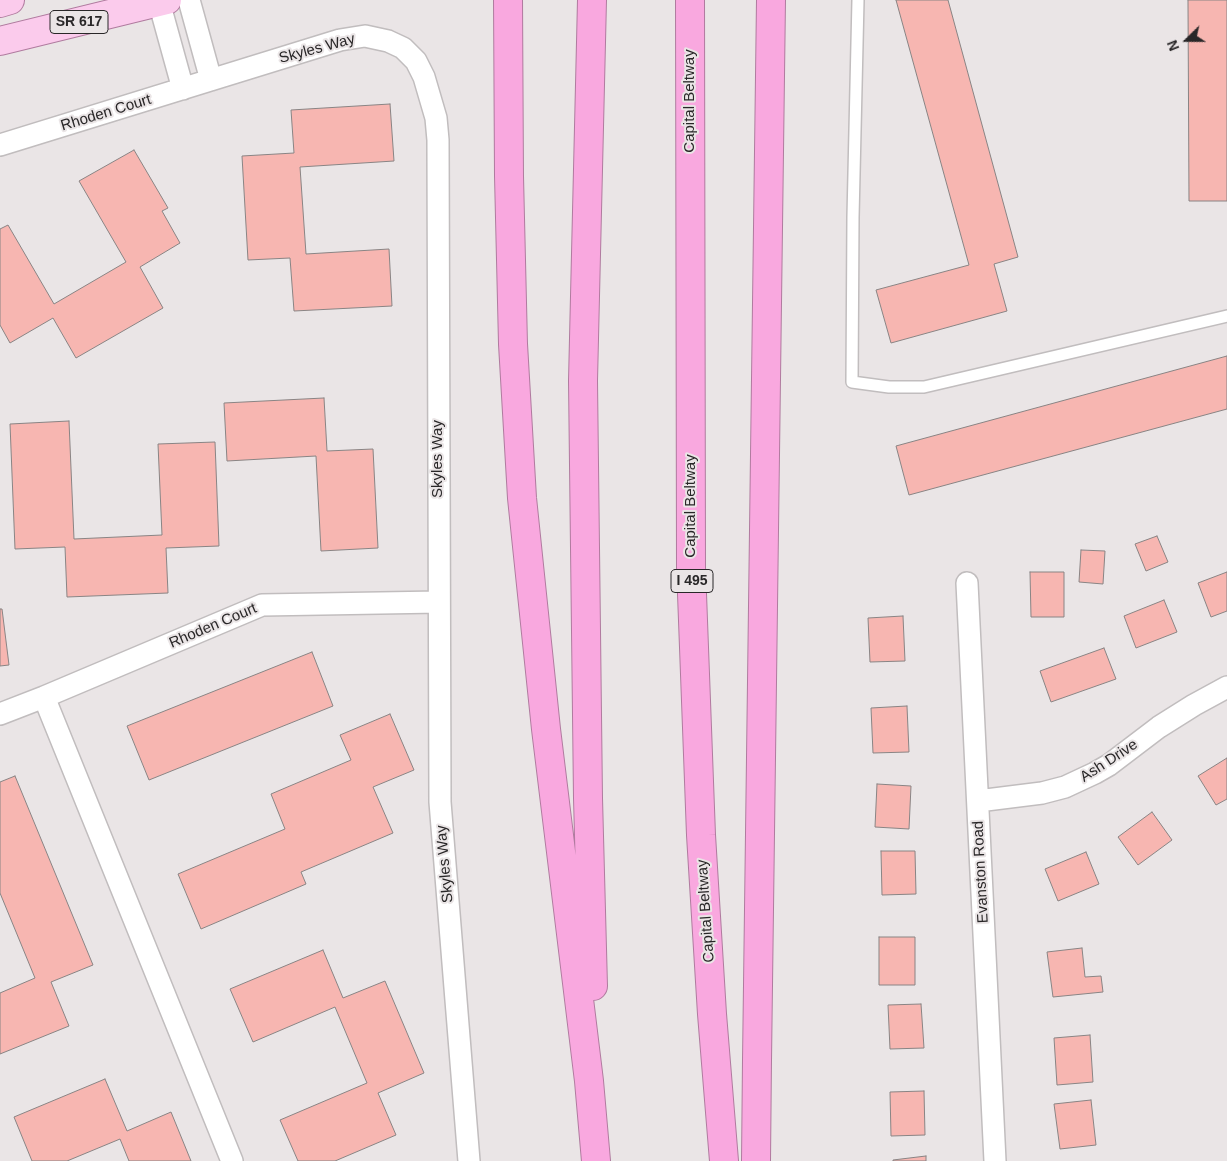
<!DOCTYPE html>
<html>
<head>
<meta charset="utf-8">
<style>
  body { margin:0 }
  #map { position:relative; width:1227px; height:1161px; overflow:hidden; background:#eae5e6; font-family:Helvetica,sans-serif }
  canvas { display:block }
  .north { position:absolute; left:1162px; top:15px; width:50px; height:50px; -webkit-text-stroke:4px #eae5e6; paint-order:stroke; rotate:248deg; font-size:14px; font-weight:700; line-height:20px; text-align:center; color:#292728 }
  .north::after { content:''; display:block; margin:auto; width:18px; height:22px; background:#292728; clip-path:polygon(50% 0,100% 100%,50% 72%,0 100%) }
</style>
</head>
<body>
<div id="map">
<canvas width="1227" height="1161"></canvas>
<div class="north">N</div>
</div>
<script>
const ctx = document.querySelector('canvas').getContext('2d');
ctx.lineJoin = 'round';
function fillPath(path, color) {
  ctx.fillStyle = color;
  ctx.fill(path, 'evenodd');
}
function shape(rows) {
  const path = new Path2D();
  for (const r of rows) {
    path.moveTo(r[0], r[1]);
    for (let i = 2; i < r.length; i += 2) path.lineTo(r[i], r[i + 1]);
  }
  return path;
}
function trace(path, color, width, dash) {
  ctx.strokeStyle = color;
  ctx.lineWidth = width;
  ctx.lineCap = dash ? 'butt' : 'round';
  ctx.setLineDash(dash || []);
  ctx.stroke(path);
}
function write(font, color, halo, rows, align = 'center') {
  ctx.font = font + ' Helvetica,sans-serif';
  ctx.lineWidth = 4;
  ctx.setLineDash([]);
  ctx.textBaseline = 'middle';
  ctx.strokeStyle = halo;
  ctx.fillStyle = color;
  for (const [text, x, y, turn = 0] of rows) {
    ctx.save();
    ctx.translate(x, y);
    ctx.rotate((+turn || 0) * Math.PI / 180);
    ctx.textAlign = isNaN(turn) ? turn : align;
    if (halo) ctx.strokeText(text, 0, 0);
    ctx.fillText(text, 0, 0);
    ctx.restore();
  }
}
const building = shape([
  [896,0,948,0,1018,257,994,264,1007,311,891,343,876,290,969,265,896,0],
  [1188,0,1227,0,1227,201,1189,201,1188,0],
  [390,104,394,161,300,167,306,254,389,249,392,306,294,311,290,258,248,260,242,156,294,153,291,110,390,104],
  [134,150,168,208,162,211,180,243,140,267,163,308,76,358,53,318,10,343,0,325,0,229,8,225,54,304,126,262,79,181,134,150],
  [1227,356,1227,409,909,495,896,446,1227,356],
  [324,398,327,451,373,449,378,548,321,551,316,456,227,461,224,403,324,398],
  [69,421,74,539,162,535,158,444,215,442,219,546,166,548,168,593,67,597,65,547,15,549,10,424,69,421],
  [1157,536,1168,562,1146,571,1135,544,1157,536],
  [1081,550,1105,551,1103,584,1079,582,1081,550],
  [1030,572,1064,572,1064,617,1031,617,1030,572],
  [1227,572,1227,611,1211,617,1198,583,1227,572],
  [1164,600,1177,632,1136,648,1124,616,1164,600],
  [0,609,2,609,9,665,0,666,0,609],
  [903,616,905,661,870,662,868,618,903,616],
  [1104,648,1116,679,1051,702,1040,671,1104,648],
  [312,652,333,706,149,780,127,726,312,652],
  [907,706,909,752,873,753,871,708,907,706],
  [390,714,414,770,373,787,393,833,301,872,306,884,201,929,178,874,285,829,271,794,351,760,340,735,390,714],
  [1227,758,1227,799,1216,805,1198,776,1227,758],
  [15,776,93,965,51,982,69,1026,0,1054,0,993,35,978,0,893,0,782,15,776],
  [877,784,911,786,909,829,875,827,877,784],
  [1152,812,1172,840,1138,865,1118,837,1152,812],
  [881,851,915,851,916,894,882,895,881,851],
  [1086,852,1099,884,1058,901,1045,869,1086,852],
  [879,937,915,937,915,985,879,985,879,937],
  [1082,948,1085,977,1101,976,1103,992,1053,997,1047,952,1082,948],
  [323,950,343,998,385,981,424,1073,378,1093,396,1135,335,1161,298,1161,280,1120,367,1083,335,1007,253,1042,230,989,323,950],
  [921,1004,924,1048,890,1049,888,1005,921,1004],
  [1090,1035,1093,1082,1057,1085,1054,1038,1090,1035],
  [105,1079,127,1131,171,1112,191,1161,129,1161,120,1139,67,1161,32,1161,14,1117,105,1079],
  [924,1091,925,1135,891,1136,890,1092,924,1091],
  [1091,1100,1096,1145,1060,1149,1054,1104,1091,1100],
  [926,1156,926,1161,893,1161,893,1160,926,1156]
]);
fillPath(building, '#f7b6b1');
trace(building, '#898484', 1);
const lane = shape([
  [858,0,853,217,852,382,889,387,924,387,1227,316]
]);
const street = shape([
  [159,0,159,2,183,89],
  [189,0,211,80],
  [0,145,340,40,365,36,388,41,403,48,416,61,424,77,436,118,438,140,440,802,469,1161],
  [967,583,995,1161],
  [44,697,232,1161],
  [0,714,44,697,262,605,439,602],
  [978,801,1042,793,1065,787,1095,773,1109,765,1159,727,1194,705,1227,687]
]);
const primary = shape([
  [0,3,10,0],
  [0,41,167,0]
]);
const highway = shape([
  [508,0,509,176,513,344,522,498,546,729,589,1081,596,1161],
  [592,0,583,381,588,798,593,986],
  [690,0,691,567,701,835,712,1014,724,1161],
  [756,1161,757,1060,771,0]
]);
trace(lane, '#c1bdbe', 14);
trace(street, '#c1bdbe', 24);
trace(primary, '#b07b9f', 30);
trace(highway, '#b07b9f', 30);
trace(lane, '#fff', 11);
trace(street, '#fff', 21);
trace(primary, '#fbcbec', 28);
trace(highway, '#f9a8df', 28);
for (const [x, y, w] of [
  [79,22,58],
  [692,581,42]
]) {
  const box = new Path2D();
  box.roundRect(x - w / 2, y - 11.5, w, 23, 4);
  ctx.fillStyle = '#eae5e6';
  ctx.fill(box);
  trace(box, '#292728', 1);
}
write('bold 14px', '#292728', null, [
  ["SR 617",79,22],
  ["I 495",692,581]
]);
write('15px', '#292728', '#eae5e6', [
  ["Skyles Way",317,49,-15],
  ["Capital Beltway",690,101,-90],
  ["Rhoden Court",106,113,-17],
  ["Skyles Way",438,459,-90],
  ["Capital Beltway",691,506,-90],
  ["Rhoden Court",213,626,-23],
  ["Ash Drive",1109,761,-33],
  ["Skyles Way",445,864,-95],
  ["Evanston Road",981,872,-93],
  ["Capital Beltway",706,911,-94]
]);
</script>
</body>
</html>
